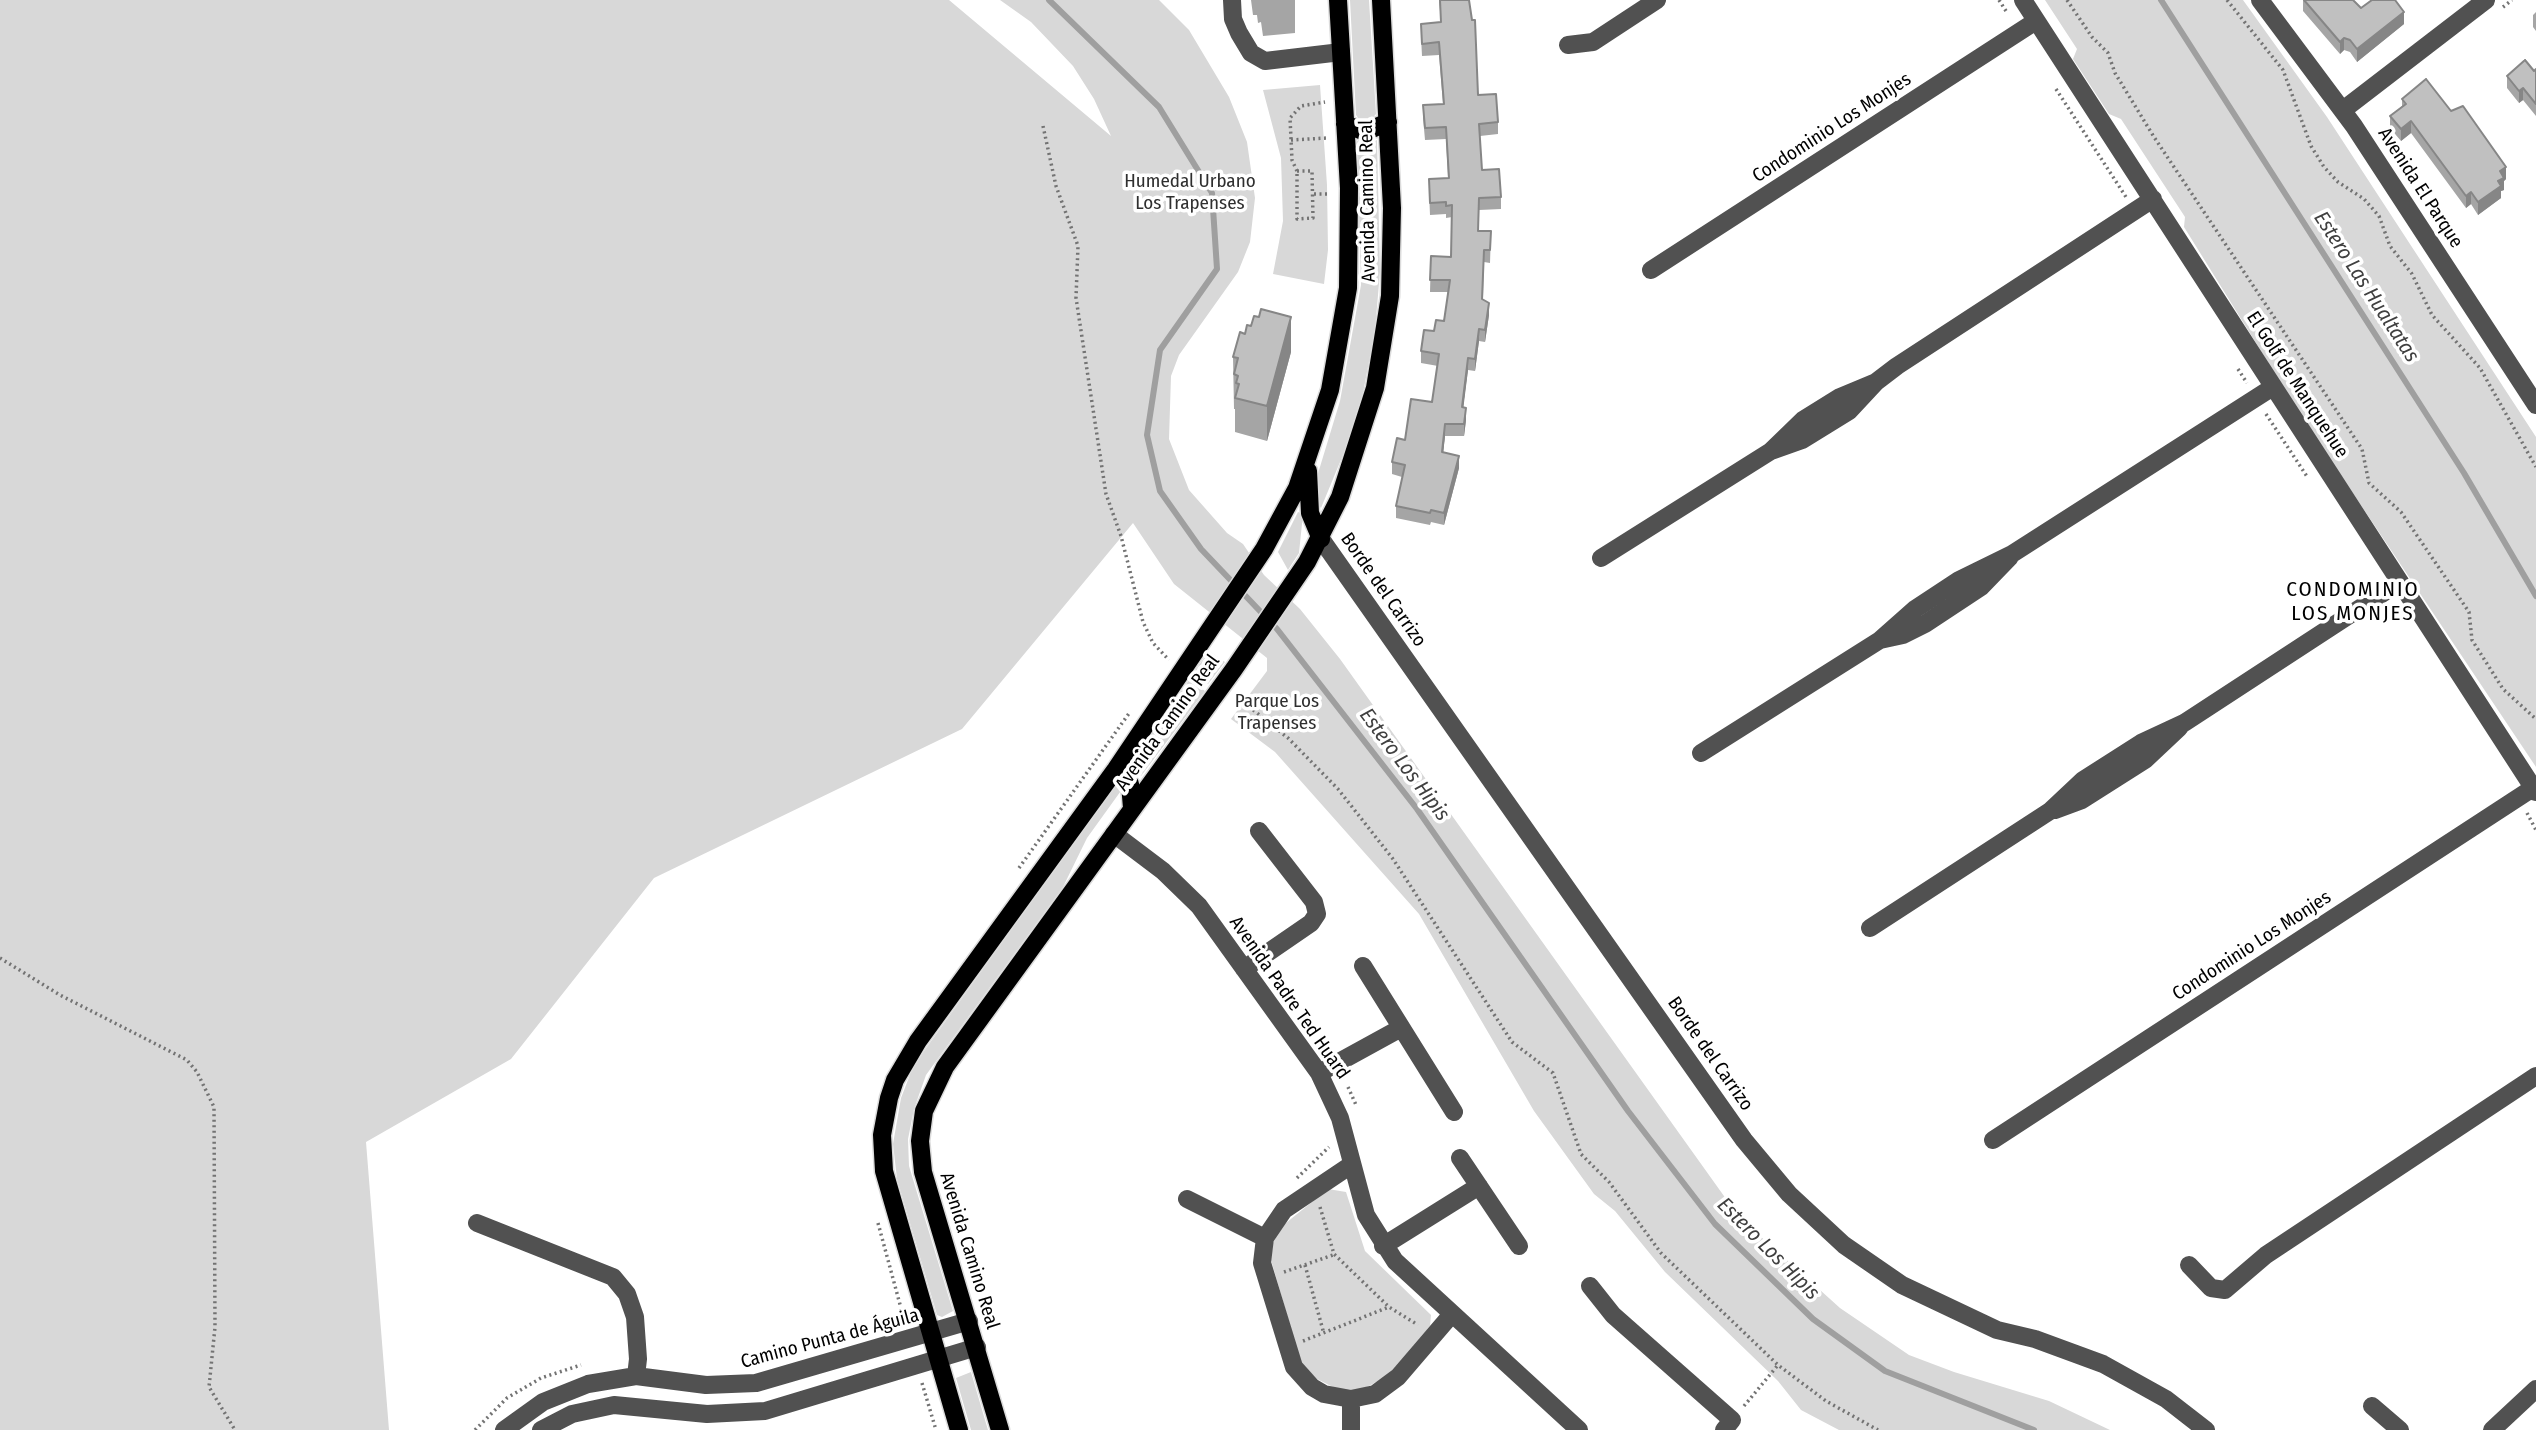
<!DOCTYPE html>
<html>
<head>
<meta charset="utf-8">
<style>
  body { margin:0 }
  canvas { display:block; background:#fff }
</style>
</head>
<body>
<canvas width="2536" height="1430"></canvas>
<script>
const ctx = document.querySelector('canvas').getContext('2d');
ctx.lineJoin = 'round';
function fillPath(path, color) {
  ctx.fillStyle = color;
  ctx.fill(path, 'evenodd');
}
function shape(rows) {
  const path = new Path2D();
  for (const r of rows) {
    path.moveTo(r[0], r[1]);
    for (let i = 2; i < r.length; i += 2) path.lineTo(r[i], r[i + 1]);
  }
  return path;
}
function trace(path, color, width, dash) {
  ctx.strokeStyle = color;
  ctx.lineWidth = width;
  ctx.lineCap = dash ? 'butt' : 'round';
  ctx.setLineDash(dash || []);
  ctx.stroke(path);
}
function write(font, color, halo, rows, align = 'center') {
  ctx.font = font + ' "Fira Sans Condensed",sans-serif';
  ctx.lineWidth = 7;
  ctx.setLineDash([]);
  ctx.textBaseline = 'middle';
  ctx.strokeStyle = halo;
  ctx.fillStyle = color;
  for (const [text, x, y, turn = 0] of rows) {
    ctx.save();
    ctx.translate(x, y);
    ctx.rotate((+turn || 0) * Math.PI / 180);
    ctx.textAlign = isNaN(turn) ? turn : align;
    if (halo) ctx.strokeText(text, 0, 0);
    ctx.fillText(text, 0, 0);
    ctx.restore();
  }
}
fillPath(shape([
  [0,0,949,0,1111,136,1094,99,1073,66,1031,22,1000,0,1159,0,1189,30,1229,97,1247,142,1255,198,1250,242,1238,272,1179,355,1171,376,1169,439,1189,490,1227,533,1243,544,1264,575,1300,609,1340,659,1739,1217,1840,1308,1909,1355,1954,1372,2049,1401,2110,1430,1839,1430,1801,1410,1778,1381,1665,1272,1615,1211,1594,1194,1534,1111,1419,914,1275,752,1231,719,1267,671,1267,658,1174,584,1133,523,962,729,654,878,511,1059,366,1142,389,1430,0,1430],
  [1350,0,1369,0,1376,114,1371,120,1361,122,1356,115],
  [2045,0,2243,0,2327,117,2536,437,2536,767,2302,417,2184,227,2185,217,2121,119,2109,114,2073,59,2077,49],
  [1320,85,1327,185,1328,250,1324,284,1273,274,1283,221,1281,158,1263,90],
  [1377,140,1380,272,1375,330,1363,393,1345,450,1321,508,1314,498,1316,480,1340,401,1361,285,1357,141,1368,145],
  [1298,512,1303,514,1299,553,1288,570,1278,552],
  [1209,651,1225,662,1208,684,1193,673],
  [1189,680,1205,691,1141,776,1130,768,1129,764],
  [1117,783,1123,788,1087,838,1063,887,926,1075,914,1109,908,1139,909,1166,953,1311,942,1317,937,1315,897,1179,893,1144,901,1098,911,1072,924,1051],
  [1328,1189,1346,1192,1365,1251,1431,1315,1430,1326,1388,1375,1364,1389,1341,1391,1317,1379,1301,1363,1271,1260,1273,1243,1281,1227],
  [971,1372,983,1413,988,1430,971,1430,956,1378]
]), '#d8d8d8');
trace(shape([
  [1049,0,1159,107,1212,193,1217,269,1160,350,1147,435,1160,491,1201,549,1277,629,1417,809,1628,1111,1715,1224,1813,1319,1885,1371,2034,1430],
  [2161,0,2464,473,2536,596]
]), '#9f9f9f', 6);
const major = shape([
  [1345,124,1365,132,1388,122],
  [1308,471,1310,513,1321,539],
  [1116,769,1130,784,1132,808],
  [959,1430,884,1171,882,1135,889,1098,895,1080,918,1041,1116,769,1264,549,1297,488,1330,390,1348,288,1349,188,1338,0],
  [1000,1430,923,1172,920,1141,924,1111,945,1067,1234,669,1307,562,1340,497,1375,388,1390,296,1392,208,1381,0]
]);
trace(major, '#dbdbdb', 21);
trace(shape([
  [1999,0,2006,11],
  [2067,0,2092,37,2108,53,2115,73,2154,137,2362,449,2369,483,2401,512,2469,612,2472,640,2503,689,2536,719],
  [2227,0,2283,70,2311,146,2324,167,2338,182,2364,199,2379,216,2390,246,2412,274,2432,315,2480,368,2536,467],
  [2503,7,2512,0],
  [2056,89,2126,197],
  [1043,126,1056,186,1078,246,1076,298,1106,494,1121,536,1143,622,1153,643,1169,660],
  [1291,140,1327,138],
  [1297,171,1312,171,1313,218,1297,219,1297,171],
  [1297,171,1292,160,1290,118,1301,106,1325,102],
  [1314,194,1330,194],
  [2238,369,2247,383],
  [2266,414,2308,478],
  [1236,696,1288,738,1338,789,1393,859,1512,1042,1553,1073,1581,1154,1609,1182,1661,1253,1778,1365,1826,1401,1878,1430],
  [2527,813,2536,830],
  [1019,868,1130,712],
  [0,958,60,995,187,1060,197,1072,214,1107,215,1327,209,1387,235,1430],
  [1348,1087,1356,1105],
  [1297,1178,1329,1147],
  [1320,1207,1334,1254,1389,1307,1418,1325],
  [878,1223,905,1323],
  [1305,1265,1324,1334],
  [1284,1272,1333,1255],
  [1303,1341,1389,1307],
  [922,1383,936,1430],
  [1744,1406,1778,1365],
  [475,1430,507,1398,541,1378,581,1365]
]), '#737373', 3.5, [2, 3.5]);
trace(shape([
  [1232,0,1233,19,1239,33,1251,53,1265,61,1341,52],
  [2023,0,2536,792],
  [2260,0,2354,126,2536,405],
  [1568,45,1593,42,1657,0],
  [2343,110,2486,0],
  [1651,270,2036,21],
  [1771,451,1802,440,1849,411,1876,382,1897,366,2153,199],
  [1321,539,1744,1140,1789,1194,1844,1245,1902,1285,1997,1330,2035,1339,2103,1364,2166,1399,2206,1430],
  [1601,558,1771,451,1803,420,1840,397,1876,382],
  [1880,640,1903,635,1925,624,1981,587,2010,557],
  [1701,753,1880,640,1915,609,1959,580,2012,554,2273,387],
  [2055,810,2082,800,2145,760,2179,728],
  [1114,834,1163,871,1199,906,1319,1073,1340,1118,1366,1215,1395,1261,1579,1430],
  [1870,928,2050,811,2083,780,2141,743,2184,723,2400,582],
  [1363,966,1454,1112],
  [1244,969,1311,923,1317,914,1314,902,1259,831],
  [1319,1073,1401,1028],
  [1993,1140,2533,788],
  [1460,1158,1519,1246],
  [1351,1165,1284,1210,1265,1238,1262,1263,1294,1367,1312,1387,1324,1394,1351,1399,1375,1394,1398,1377,1452,1314],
  [1187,1199,1265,1238],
  [477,1223,613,1277,627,1294,635,1317,638,1359,636,1376],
  [1383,1246,1479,1186],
  [2189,1265,2211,1288,2225,1290,2266,1255,2536,1076],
  [1590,1286,1613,1315,1732,1420,1724,1430],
  [1351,1399,1351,1430],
  [2372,1406,2400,1430],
  [504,1430,543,1402,588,1384,636,1376,706,1385,756,1383,969,1321],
  [541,1430,572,1414,614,1405,707,1414,765,1411,977,1347],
  [2492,1430,2536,1389]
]), '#515151', 18);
trace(major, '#000', 18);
fillPath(shape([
  [1251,0,1295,0,1295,33,1263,36,1261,22,1258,23,1257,15,1253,15],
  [1439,0,1469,0,1478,95,1498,122,1498,134,1480,136,1482,170,1501,197,1501,209,1479,210,1479,231,1491,231,1490,263,1484,262,1483,299,1489,315,1485,342,1479,341,1475,371,1468,370,1463,407,1466,420,1464,436,1445,436,1443,453,1459,468,1444,525,1431,522,1430,525,1396,518,1396,506,1402,477,1392,474,1392,462,1405,440,1432,402,1438,366,1421,363,1421,351,1434,331,1444,321,1448,292,1430,292,1431,256,1451,257,1452,217,1446,218,1446,214,1430,215,1429,191,1429,179,1448,178,1446,139,1425,140,1423,117,1423,105,1443,104,1439,55,1422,56,1421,36,1421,24,1441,22],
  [2303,0,2353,0,2361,8,2404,24,2357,62,2350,52,2344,50,2340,54,2303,11],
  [2536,12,2536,31,2533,27,2533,15],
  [2536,69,2536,116,2523,100,2519,103,2507,88,2507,76,2534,71],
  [2402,99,2451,111,2506,179,2504,181,2504,190,2501,191,2501,198,2478,215,2471,204,2466,208,2411,133,2401,141,2390,128,2390,116,2402,106],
  [1291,352,1267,441,1235,432,1235,409,1234,409,1233,357]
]), '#a5a5a5');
fillPath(shape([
  [2404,12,2404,24,2357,62,2357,49],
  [2344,38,2344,50,2340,54,2340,42],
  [2523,88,2523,100,2519,103,2519,91],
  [2411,121,2411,133,2401,141,2401,129],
  [2506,167,2506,179,2504,181,2504,190,2501,191,2501,198,2478,215,2478,202,2500,171],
  [2471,192,2471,204,2466,208,2466,196],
  [1489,303,1489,315,1485,342,1485,330],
  [1291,317,1291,352,1267,441,1267,406],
  [1479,329,1479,341,1475,371,1475,359],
  [1468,358,1468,370,1462,419,1462,407],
  [1466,408,1466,420,1464,436,1464,424],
  [1445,424,1445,436,1442,464,1442,452],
  [1459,456,1459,468,1444,525,1444,513]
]), '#868686');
const building = shape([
  [1440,0,1469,0,1472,20,1475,20,1478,95,1496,94,1498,122,1479,124,1482,170,1499,169,1501,197,1479,198,1478,231,1491,231,1490,250,1484,250,1482,299,1489,303,1485,330,1479,329,1475,359,1468,358,1462,407,1466,408,1464,424,1445,424,1442,452,1459,456,1444,513,1431,510,1430,513,1396,506,1405,465,1392,462,1397,438,1405,440,1411,399,1432,402,1439,354,1421,351,1424,330,1434,331,1436,320,1444,321,1450,280,1430,280,1431,256,1451,257,1452,205,1446,206,1446,202,1430,203,1429,179,1449,178,1446,127,1425,128,1423,105,1444,104,1439,42,1422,44,1421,24,1441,22,1440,0],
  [2304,0,2353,0,2361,8,2372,0,2395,0,2404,12,2357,49,2350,40,2344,38,2340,42,2304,0],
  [2525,60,2534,71,2536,69,2536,104,2523,88,2519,91,2507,76,2525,60],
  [2426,79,2451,111,2463,106,2506,167,2500,171,2504,178,2498,181,2501,186,2478,202,2471,192,2466,196,2411,121,2401,129,2390,116,2406,104,2402,99,2426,79],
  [1261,309,1291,317,1267,406,1235,398,1239,384,1236,383,1238,376,1234,374,1238,358,1233,357,1240,332,1245,334,1247,325,1251,326,1254,316,1259,317,1261,309]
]);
fillPath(building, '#c0c0c0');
trace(building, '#868686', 2);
write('19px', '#000', '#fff', [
  ["Condominio Los Monjes",1832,128,-33],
  ["Avenida El Parque",2420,188,57],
  ["Avenida Camino Real",1368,201,-91],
  ["El Golf de Manquehue",2297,385,57],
  ["Borde del Carrizo",1383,590,55],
  ["Avenida Camino Real",1168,723,-54],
  ["Condominio Los Monjes",2252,946,-33],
  ["Avenida Padre Ted Huard",1289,998,55],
  ["Borde del Carrizo",1710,1054,55],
  ["Avenida Camino Real",969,1251,73],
  ["Camino Punta de Águila",830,1339,-15]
]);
write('19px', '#2f2f2f', '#fff', [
  ["Humedal Urbano",1190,182],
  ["Los Trapenses",1190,204],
  ["Parque Los",1277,702],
  ["Trapenses",1277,724]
]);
write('italic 21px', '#404040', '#fff', [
  ["Estero Las Hualtatas",2366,287,57],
  ["Estero Los Hipis",1404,765,53],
  ["Estero Los Hipis",1768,1249,45]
]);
ctx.letterSpacing = '2px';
write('21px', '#000', '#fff', [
  ["CONDOMINIO",2353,590],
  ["LOS MONJES",2353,614]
]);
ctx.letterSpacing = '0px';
</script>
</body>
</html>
